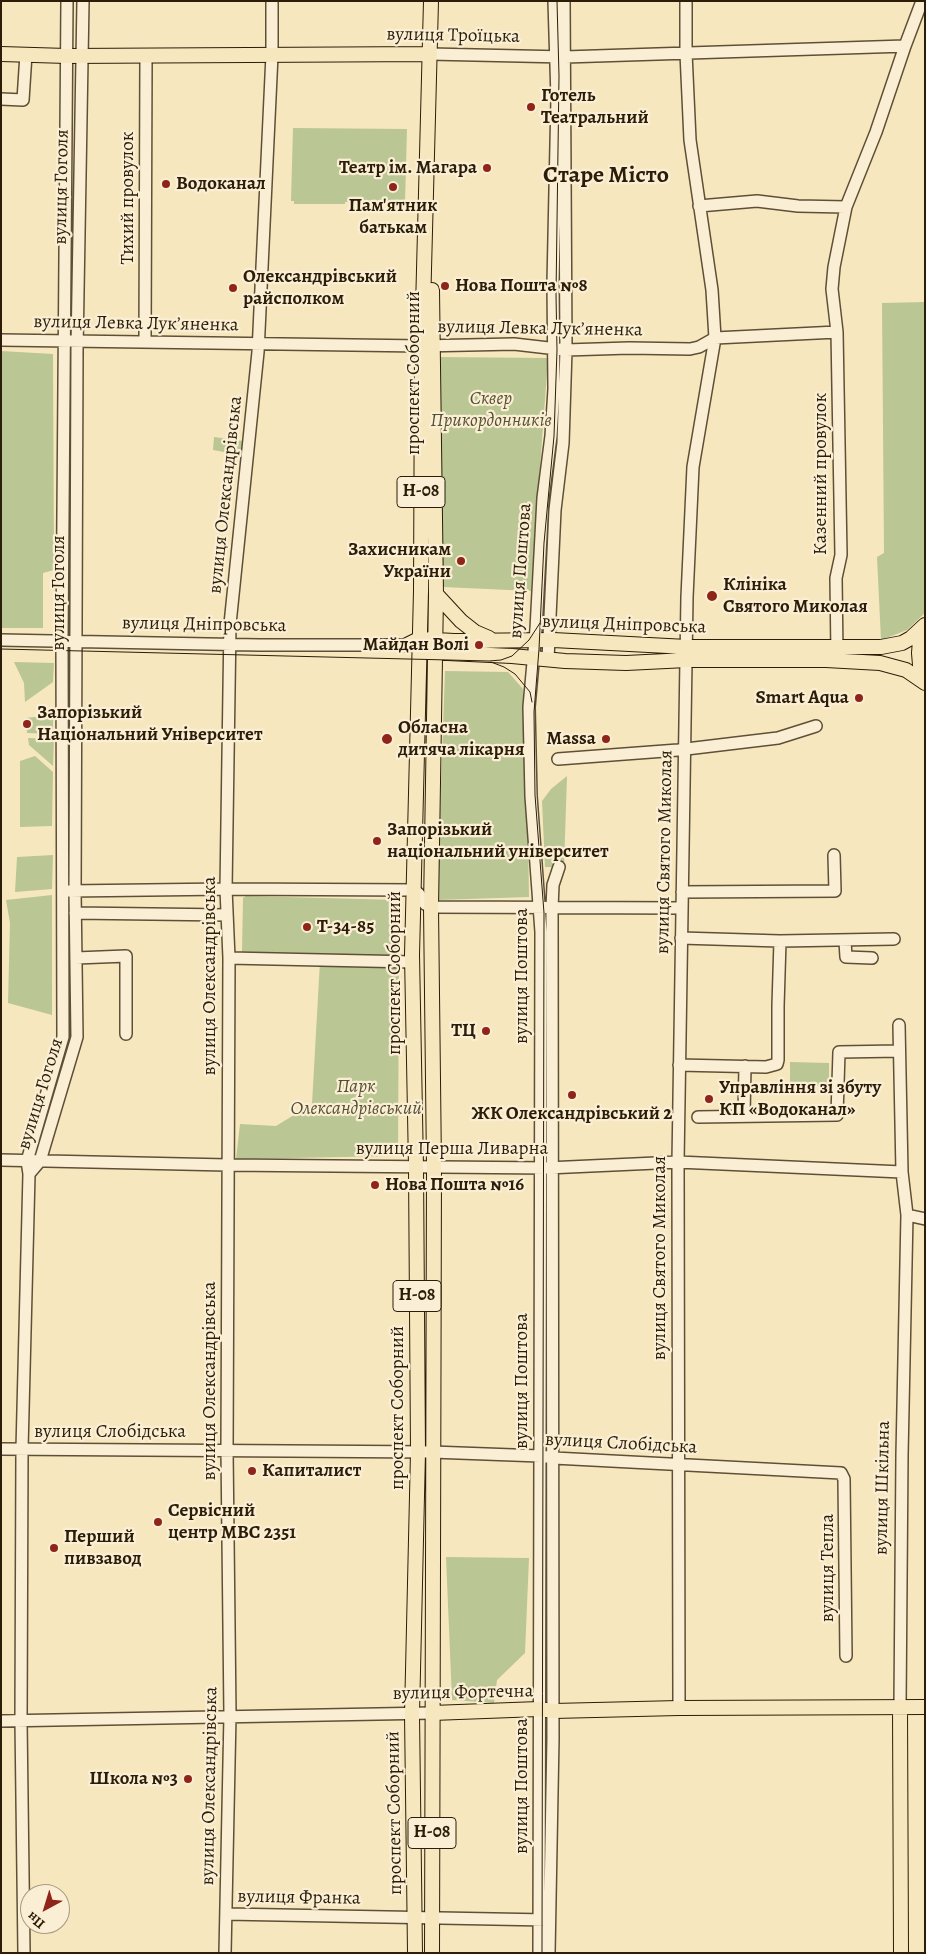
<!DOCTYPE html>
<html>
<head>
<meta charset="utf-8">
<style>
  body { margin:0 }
  #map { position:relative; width:926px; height:1954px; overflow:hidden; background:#f7e7be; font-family:Alegreya,serif }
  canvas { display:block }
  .frame { position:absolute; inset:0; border:2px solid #2b1d08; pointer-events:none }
  .north { position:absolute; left:20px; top:1884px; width:50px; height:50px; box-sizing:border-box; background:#faefd5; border:1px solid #a79b83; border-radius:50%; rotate:219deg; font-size:14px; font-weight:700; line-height:20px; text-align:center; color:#2b1d08 }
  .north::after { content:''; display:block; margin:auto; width:18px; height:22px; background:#8f2418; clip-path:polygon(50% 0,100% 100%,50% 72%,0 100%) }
</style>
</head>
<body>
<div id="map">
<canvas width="926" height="1954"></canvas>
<div class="frame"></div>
<div class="north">Пн</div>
</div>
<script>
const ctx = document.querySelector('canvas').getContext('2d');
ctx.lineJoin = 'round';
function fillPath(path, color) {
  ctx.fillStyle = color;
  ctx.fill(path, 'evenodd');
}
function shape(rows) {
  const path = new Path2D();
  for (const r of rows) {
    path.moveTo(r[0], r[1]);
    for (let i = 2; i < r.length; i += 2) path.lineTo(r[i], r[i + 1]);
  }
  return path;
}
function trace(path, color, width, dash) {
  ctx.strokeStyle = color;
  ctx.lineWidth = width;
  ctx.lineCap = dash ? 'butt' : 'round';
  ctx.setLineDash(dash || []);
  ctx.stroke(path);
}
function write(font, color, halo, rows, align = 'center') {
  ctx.font = font + ' Alegreya,serif';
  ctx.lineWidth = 4.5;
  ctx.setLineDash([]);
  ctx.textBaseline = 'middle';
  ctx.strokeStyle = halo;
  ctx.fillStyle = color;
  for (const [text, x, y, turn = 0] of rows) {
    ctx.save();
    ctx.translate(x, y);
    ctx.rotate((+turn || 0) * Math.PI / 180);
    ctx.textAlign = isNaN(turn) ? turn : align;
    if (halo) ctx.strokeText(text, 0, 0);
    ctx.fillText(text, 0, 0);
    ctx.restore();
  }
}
fillPath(shape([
  [293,128,407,129,405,203,345,202,345,204,294,204,294,201,291,201],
  [925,302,925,613,907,630,881,640,877,557,884,553,882,303],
  [1,351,53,354,54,570,43,573,43,628,1,628],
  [437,357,548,358,531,591,443,587],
  [214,437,243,441,241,455,213,450],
  [14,662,54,663,53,682,25,702,24,683],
  [65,669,71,669,72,887,66,887],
  [445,671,508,672,523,689,526,724,529,897,437,900],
  [53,715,53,734,27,733,26,718],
  [28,738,54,739,53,766,29,745],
  [35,756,53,772,52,826,20,827,20,761],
  [567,776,564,867,545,867,542,801,551,789],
  [53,855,52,889,15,892,17,857],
  [52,895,52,1015,8,1003,10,923,6,900],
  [246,896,399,900,399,958,242,952,243,898],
  [65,926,71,926,72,1037,39,1144,37,1143,67,1036],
  [320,961,399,962,398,1156,236,1159,240,1124,276,1126,312,1104],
  [790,1062,829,1063,829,1086,790,1086],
  [446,1557,529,1558,525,1653,497,1680,494,1703,452,1700]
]), '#bac693');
const minor = shape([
  [430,54,565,57,905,46],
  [1,99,23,100,26,54],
  [699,206,757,201,798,206,846,207],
  [1,340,422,346,514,344,566,350,629,348,690,349,699,347,715,338,837,332],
  [145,341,146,56],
  [1,640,259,645,407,645],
  [837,654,836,578,841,555,837,332,832,289,834,267,846,207,876,132,905,46,922,1],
  [548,659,555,510,563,443,566,350,564,1],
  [558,759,678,750,778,738,816,726],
  [69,891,226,889,414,890,419,894,425,904,431,907,682,908],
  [682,892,835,891,834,855],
  [75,913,227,915],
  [681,938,780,941,894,939],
  [845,941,846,957,872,958],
  [76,958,126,956,126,1034],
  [229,958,413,962],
  [899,1025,902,1172,907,1215,902,1455,900,1706],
  [679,1065,766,1067,777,1064,778,1060,778,1006,780,941],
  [744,1115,745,1066],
  [698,1117,837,1115,839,1052,899,1051],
  [1,1160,227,1165,547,1168,678,1162,902,1172],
  [29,1174,40,1161,77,1037,75,891,77,349,83,1],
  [907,1215,925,1219],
  [1,1449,432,1452,540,1456,554,1458,841,1473,844,1479,846,1656],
  [679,1708,678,1162,687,597,693,467,715,338,712,290,690,140,686,53,686,1],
  [1,1721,432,1713],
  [226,1914,547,1920],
  [24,1953,21,1721,22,1449,29,1174,27,1161,63,1037,62,641,67,1],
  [225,1953,230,1715,227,1450,229,958,226,889,230,624,258,352,272,55,272,1],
  [539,1953,541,932,531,796,529,707,536,629,543,498,551,436,554,389,553,283,557,98,554,1],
  [549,1953,553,1738,552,908,553,885,559,867]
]);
const major = shape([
  [1,54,67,56,430,54],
  [432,290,436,595,431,907,434,1167,432,1953],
  [436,594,461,621,475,632,489,638],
  [925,628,920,640,919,653,920,665,925,678],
  [407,645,419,639,454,641,553,640,687,647,881,647,902,643,911,638,925,625],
  [426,652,512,656,565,661,626,663,687,660,826,660,880,663,906,670,925,683],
  [900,1706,901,1953],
  [432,1713,539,1709,553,1711,679,1708,925,1707],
  [415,1953,412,1714,418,1452,416,1167,412,955,421,591,422,346,431,1]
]);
trace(minor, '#5e5036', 14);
trace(major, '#2b1d08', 16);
trace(minor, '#faefd5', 11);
trace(major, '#f7e7be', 14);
trace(shape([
  [1,649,489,661,501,660,512,656,529,640,540,623],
  [491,662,504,667,515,674,530,692,532,702],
  [542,1953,544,913,535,795,534,712,539,649,544,543,554,436,557,350,556,295,559,76,557,1]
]), '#2b1d08', 1);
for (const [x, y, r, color] of [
  [531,107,5,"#8f2418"],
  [487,168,5,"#8f2418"],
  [166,184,5,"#8f2418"],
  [393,187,5,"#8f2418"],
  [445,286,5,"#8f2418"],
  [233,288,5,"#8f2418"],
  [461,561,5,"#8f2418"],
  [712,596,6,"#8f2418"],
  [479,645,5,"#8f2418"],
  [859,698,5,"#8f2418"],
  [27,724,5,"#8f2418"],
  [387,739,6,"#8f2418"],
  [606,739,5,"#8f2418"],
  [377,841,5,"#8f2418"],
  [307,927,5,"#8f2418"],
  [486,1031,5,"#8f2418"],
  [572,1095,5,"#8f2418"],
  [709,1099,5,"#8f2418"],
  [375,1185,5,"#8f2418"],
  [252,1471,5,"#8f2418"],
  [158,1522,5,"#8f2418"],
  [54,1548,5,"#8f2418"],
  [188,1779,5,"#8f2418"]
]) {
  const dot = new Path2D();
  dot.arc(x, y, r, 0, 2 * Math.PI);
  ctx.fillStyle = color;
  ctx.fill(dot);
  trace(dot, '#faefd5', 2);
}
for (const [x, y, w] of [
  [421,492,48],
  [417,1296,48],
  [432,1833,48]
]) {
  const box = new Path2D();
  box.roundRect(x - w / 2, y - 15.5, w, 31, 4);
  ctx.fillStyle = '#faefd5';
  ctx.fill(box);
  trace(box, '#2b1d08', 1);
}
write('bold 18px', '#2b1d08', null, [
  ["Н-08",421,492],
  ["Н-08",417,1296],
  ["Н-08",432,1833]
]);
write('19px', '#2b1d08', '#faefd5', [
  ["вулиця Троїцька",453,36,1],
  ["вулиця Гоголя",62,187,-89],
  ["Тихий провулок",128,198,-90],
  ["вулиця Левка Лукʼяненка",136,324,1],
  ["вулиця Левка Лукʼяненка",540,329,1],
  ["проспект Соборний",414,373,-90],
  ["Казенний провулок",821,474,-90],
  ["вулиця Олександрівська",226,495,-84],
  ["вулиця Поштова",521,571,-86],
  ["вулиця Гоголя",59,593,-90],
  ["вулиця Дніпровська",204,625,1],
  ["вулиця Дніпровська",624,625,2],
  ["вулиця Святого Миколая",665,852,-89],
  ["проспект Соборний",395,973,-90],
  ["вулиця Олександрівська",210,976,-90],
  ["вулиця Поштова",522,976,-90],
  ["вулиця Гоголя",41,1094,-73],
  ["вулиця Перша Ливарна",452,1149],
  ["вулиця Святого Миколая",660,1258,-90],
  ["вулиця Олександрівська",210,1381,-90],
  ["вулиця Поштова",522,1381,-90],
  ["проспект Соборний",398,1408,-90],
  ["вулиця Слобідська",110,1432],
  ["вулиця Слобідська",621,1444,3],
  ["вулиця Шкільна",883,1488,-89],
  ["вулиця Тепла",828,1568,-90],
  ["вулиця Фортечна",463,1693,-1],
  ["вулиця Олександрівська",210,1786,-89],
  ["вулиця Поштова",522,1786,-90],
  ["проспект Соборний",395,1813,-91],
  ["вулиця Франка",299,1898,1]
]);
write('bold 19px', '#2b1d08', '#faefd5', [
  ["Готель",541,96],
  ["Театральний",541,118],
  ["Театр ім. Магара",477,168,"right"],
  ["Водоканал",176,184],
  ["Пам'ятник",393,206,"center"],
  ["батькам",393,228,"center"],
  ["Олександрівський",243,277],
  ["райсполком",243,299],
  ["Нова Пошта №8",455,286],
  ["Захисникам",451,550,"right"],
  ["України",451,572,"right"],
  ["Клініка",723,585],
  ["Святого Миколая",723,607],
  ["Майдан Волі",469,645,"right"],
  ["Smart Aqua",849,698,"right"],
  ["Запорізький",37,713],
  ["Національний Університет",37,735],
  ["Обласна",398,728],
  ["дитяча лікарня",398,750],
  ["Massa",596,739,"right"],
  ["Запорізький",387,830],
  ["національний університет",387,852],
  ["Т-34-85",317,927],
  ["ТЦ",476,1031,"right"],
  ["Управлiння зi збуту",719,1088],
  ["КП «Водоканал»",719,1110],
  ["ЖК Олександрівський 2",572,1114,"center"],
  ["Нова Пошта №16",385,1185],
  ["Капиталист",262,1471],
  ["Сервісний",168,1511],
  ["центр МВС 2351",168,1533],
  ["Перший",64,1537],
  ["пивзавод",64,1559],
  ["Школа №3",178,1779,"right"]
], 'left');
write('italic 19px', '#565032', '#faefd5', [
  ["Сквер",491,399],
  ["Прикордонників",491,421],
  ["Парк",356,1087],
  ["Олександрівський",356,1109]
]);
write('bold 24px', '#2b1d08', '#faefd5', [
  ["Старе Місто",606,176]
]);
</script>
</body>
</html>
